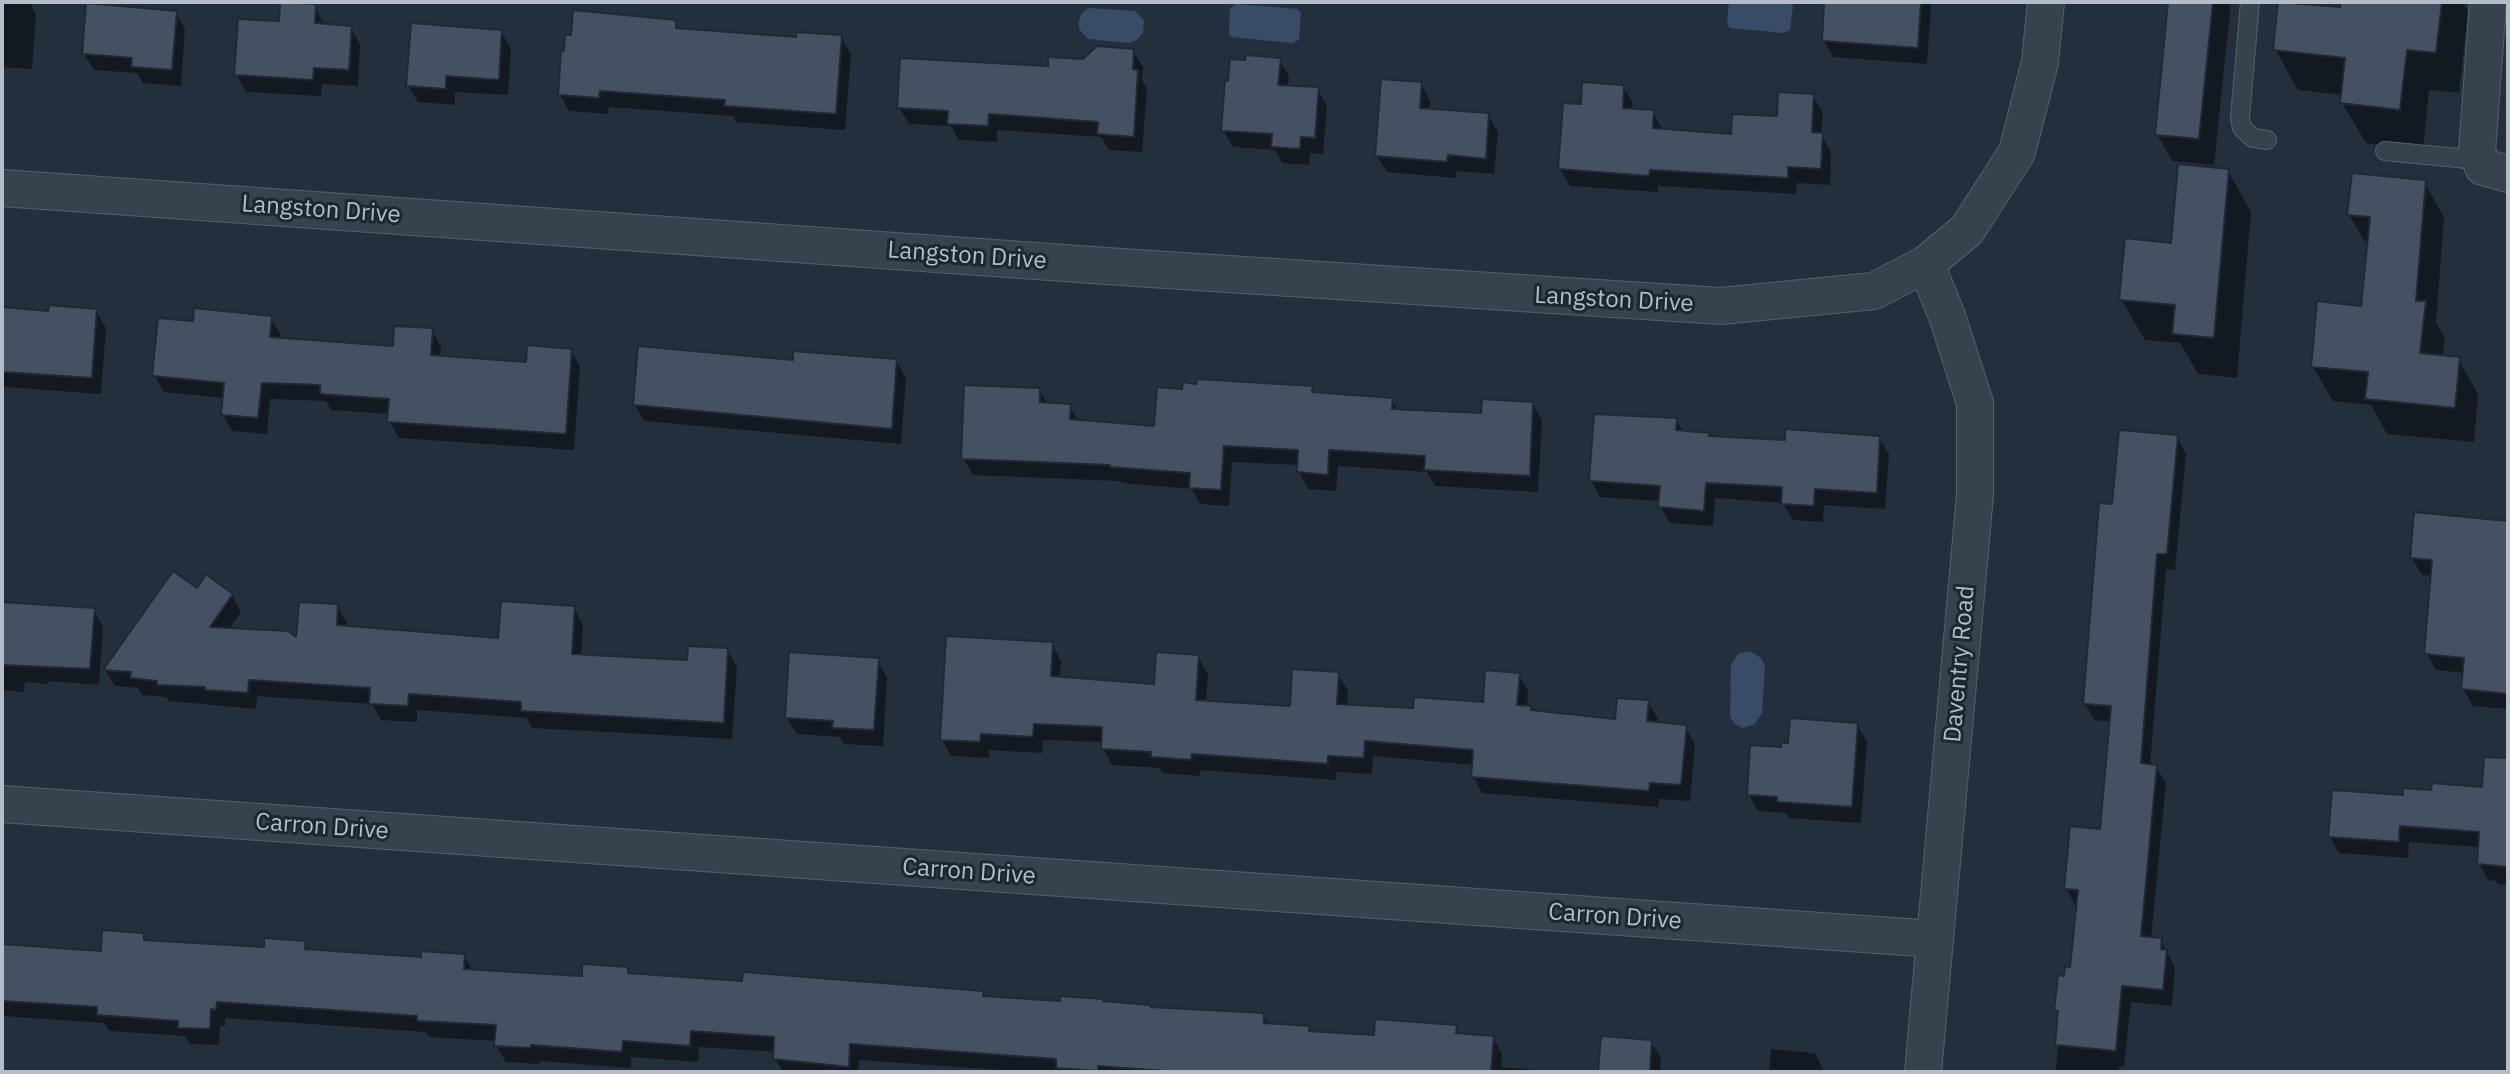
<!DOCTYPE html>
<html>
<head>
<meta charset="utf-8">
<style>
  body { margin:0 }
  #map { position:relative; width:2510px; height:1074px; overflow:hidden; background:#242f3e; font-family:"IBM Plex Sans",sans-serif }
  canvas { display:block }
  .frame { position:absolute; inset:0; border:4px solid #b4bcc9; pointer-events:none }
</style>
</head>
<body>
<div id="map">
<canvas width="2510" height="1074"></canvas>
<div class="frame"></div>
</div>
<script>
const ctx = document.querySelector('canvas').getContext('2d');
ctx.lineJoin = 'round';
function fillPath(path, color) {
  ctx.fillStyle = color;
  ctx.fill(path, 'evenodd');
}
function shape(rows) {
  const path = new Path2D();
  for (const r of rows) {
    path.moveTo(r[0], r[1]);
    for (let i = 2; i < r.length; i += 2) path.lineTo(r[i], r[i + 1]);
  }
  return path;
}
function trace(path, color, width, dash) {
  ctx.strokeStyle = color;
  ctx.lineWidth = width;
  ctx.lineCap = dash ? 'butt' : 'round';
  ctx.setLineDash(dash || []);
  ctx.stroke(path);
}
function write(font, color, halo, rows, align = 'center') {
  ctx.font = font + ' "IBM Plex Sans",sans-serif';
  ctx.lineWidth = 6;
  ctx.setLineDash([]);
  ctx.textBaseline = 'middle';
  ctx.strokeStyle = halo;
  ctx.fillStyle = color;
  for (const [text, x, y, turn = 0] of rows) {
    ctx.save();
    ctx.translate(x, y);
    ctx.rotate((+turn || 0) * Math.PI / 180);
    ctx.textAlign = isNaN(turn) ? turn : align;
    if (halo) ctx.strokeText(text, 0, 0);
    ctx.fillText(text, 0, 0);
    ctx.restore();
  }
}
fillPath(shape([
  [1729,2,1790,2,1793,6,1790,30,1784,33,1730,28,1727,24],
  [1235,4,1298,9,1301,13,1299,40,1292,43,1231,37,1229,34,1230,9],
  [1089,8,1135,11,1144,21,1143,33,1137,40,1129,43,1088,39,1079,29,1079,21,1082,13],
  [1750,651,1761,658,1765,666,1762,713,1755,724,1743,728,1735,724,1730,717,1731,665,1738,654]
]), '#394c67');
fillPath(shape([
  [2,2,33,2,32,7,36,14,32,69,2,67],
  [1826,2,1929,2,1931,6,1927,64,1833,57,1824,41],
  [2170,2,2231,2,2214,165,2172,161,2157,134],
  [2342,2,2463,2,2468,11,2459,93,2429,90,2423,150,2366,143,2342,103,2343,95,2298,90,2275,49,2342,9],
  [315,6,324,26,351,28,360,44,358,86,322,84,321,96,246,92,237,75],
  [176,13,185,29,181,86,143,83,137,73,94,70,84,54],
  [675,22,680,31,798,39,841,37,851,54,845,130,736,122,733,116,609,107,608,114,569,111,560,95],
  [501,32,511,48,508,95,455,92,455,105,418,102,408,85],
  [1133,51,1143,67,1142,80,1147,89,1142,152,1109,150,1101,137,997,130,997,142,959,140,951,126,909,124,899,107,1050,68],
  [1279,60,1289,76,1288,87,1317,89,1327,106,1323,154,1310,153,1309,165,1282,163,1275,150,1233,147,1223,130],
  [1421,84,1430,101,1429,111,1488,115,1498,132,1494,174,1456,171,1456,178,1387,172,1377,156],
  [1623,86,1633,103,1632,110,1653,112,1662,129,1733,136,1779,118,1813,96,1823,113,1821,135,1831,152,1830,185,1797,183,1796,194,1658,186,1658,192,1570,186,1560,169,1582,106],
  [2228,171,2251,212,2237,378,2198,374,2180,343,2145,340,2121,299,2172,245],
  [2424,182,2444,217,2436,323,2445,338,2442,358,2458,359,2478,394,2474,442,2387,434,2371,405,2333,401,2313,367,2363,308,2369,248,2349,215],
  [2,309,50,313,96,311,106,328,101,394,5,387,2,382],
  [271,318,280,334,280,340,395,348,432,330,441,347,440,358,528,364,571,351,580,367,574,450,399,438,389,421,390,414,331,410,326,401,270,399,267,434,232,431,223,414,224,398,164,392,155,376,194,324],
  [896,361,906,378,901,444,644,421,635,405,795,362],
  [1312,388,1315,394,1391,399,1398,411,1483,415,1532,404,1542,420,1538,492,1435,486,1427,472,1338,466,1336,491,1308,489,1299,472,1299,465,1232,462,1229,506,1200,504,1192,489,1122,483,1120,481,973,475,963,458,1039,390,1048,404,1069,406,1079,422,1156,428],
  [1676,420,1684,433,1708,434,1710,438,1787,442,1879,438,1889,454,1885,509,1824,505,1823,522,1793,520,1783,503,1715,498,1713,526,1670,523,1660,506,1660,501,1600,497,1591,480],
  [2177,437,2186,454,2175,570,2166,569,2150,766,2156,767,2166,783,2151,939,2161,940,2175,968,2172,1006,2131,1002,2124,1067,2119,1066,2119,1072,2056,1072,2060,1016,2056,1010,2066,978,2072,969,2079,905,2075,905,2066,888,2101,831,2111,722,2095,720,2085,704,2114,506],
  [2508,523,2508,709,2473,706,2463,689,2465,673,2436,670,2426,653,2433,576,2422,575,2412,558],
  [197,591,232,595,241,612,228,630,298,641,337,606,347,623,346,628,500,640,574,608,583,625,581,657,689,662,727,650,737,667,732,739,532,728,527,718,417,710,417,722,381,720,372,704,257,696,256,709,169,701,166,697,142,695,138,688,115,686,105,670],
  [2,604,94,610,103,627,99,685,49,681,48,684,25,682,24,692,2,690],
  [1052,644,1061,661,1060,679,1156,686,1198,657,1208,674,1206,702,1292,708,1338,674,1348,691,1347,706,1415,710,1485,705,1519,675,1528,691,1527,708,1530,708,1533,713,1617,721,1648,702,1658,719,1657,724,1685,727,1695,744,1690,801,1659,799,1658,807,1482,793,1473,776,1474,765,1373,756,1372,774,1336,772,1336,780,1200,770,1200,776,1162,773,1160,768,1112,765,1103,748,1103,742,1043,740,1042,753,989,750,989,758,951,756,942,739],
  [877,660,887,677,883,746,844,744,840,737,797,734,787,718],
  [1857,725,1867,741,1861,823,1789,818,1786,813,1758,811,1749,795],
  [2508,791,2508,885,2498,884,2496,881,2488,880,2479,863,2480,847,2409,842,2408,858,2339,853,2330,837,2405,797,2433,792],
  [143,935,148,942,266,949,304,943,309,951,423,959,464,956,473,971,583,978,627,969,631,975,744,984,983,993,986,998,1103,1003,1152,1009,1263,1015,1270,1026,1309,1028,1312,1033,1376,1037,1455,1026,1460,1035,1493,1037,1502,1054,1501,1067,1563,1072,1029,1072,859,1060,858,1072,783,1072,775,1059,776,1052,699,1047,698,1062,631,1057,631,1068,540,1061,539,1064,506,1062,496,1045,496,1041,429,1037,426,1032,225,1018,225,1026,220,1026,219,1045,190,1044,185,1036,109,1031,104,1023,2,1016,2,946,103,953],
  [1651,1042,1661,1058,1660,1072,1600,1072],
  [1771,1049,1815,1053,1824,1072,1769,1072]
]), '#0007');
const building = shape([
  [280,2,316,4,315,23,352,26,349,70,314,68,313,80,234,75,238,19,279,21,280,2],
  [1824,2,1921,2,1918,48,1822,41,1824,2],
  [2168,2,2213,2,2199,139,2155,135,2168,2],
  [2278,2,2340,7,2340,2,2442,2,2436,53,2407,50,2400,110,2340,103,2345,58,2273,50,2278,2],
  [86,3,177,11,172,70,131,67,132,58,82,54,86,3],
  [573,10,676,20,676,28,796,37,796,32,842,35,836,114,724,106,725,100,600,91,599,98,558,95,561,51,564,51,565,35,571,35,573,10],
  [411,23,502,30,499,80,446,76,446,89,406,86,411,23],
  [1097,46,1134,49,1133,69,1138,70,1134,137,1097,134,1098,122,989,114,988,126,947,124,948,111,897,108,900,58,1048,66,1048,57,1083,59,1097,46],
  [1246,55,1281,58,1278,85,1319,87,1315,138,1301,137,1300,149,1271,147,1272,134,1221,131,1225,80,1228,81,1230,59,1245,60,1246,55],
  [1381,79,1422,82,1420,108,1489,113,1486,159,1448,155,1447,162,1375,156,1381,79],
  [1582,82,1624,85,1623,108,1654,110,1653,128,1731,134,1732,114,1777,116,1778,92,1814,94,1812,132,1823,133,1821,169,1788,167,1788,178,1650,170,1649,176,1558,169,1563,103,1581,104,1582,82],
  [2178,164,2229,169,2214,338,2172,334,2175,305,2119,300,2125,238,2171,243,2178,164],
  [2352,173,2426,180,2416,301,2426,301,2420,353,2460,357,2455,408,2365,399,2368,372,2311,367,2317,301,2361,306,2370,217,2347,215,2352,173],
  [49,305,97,309,92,378,2,372,2,307,48,311,49,305],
  [194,308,272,316,270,337,393,346,394,326,433,328,431,355,526,362,527,345,572,349,566,434,387,422,389,399,320,394,320,385,262,383,258,418,221,415,224,383,152,376,158,318,193,321,194,308],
  [638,346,793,360,793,351,897,359,892,429,633,405,638,346],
  [1197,379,1313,386,1312,392,1393,398,1392,409,1481,413,1482,399,1533,402,1530,476,1424,470,1425,456,1329,450,1328,475,1297,472,1298,450,1224,446,1221,490,1189,488,1190,473,1110,467,1110,465,961,459,964,385,1040,388,1040,402,1071,404,1070,419,1154,426,1157,387,1182,389,1183,382,1196,384,1197,379],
  [1594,414,1677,418,1676,430,1710,433,1709,436,1785,440,1785,429,1880,436,1877,493,1815,489,1814,506,1781,504,1782,487,1706,483,1704,511,1658,507,1660,486,1589,481,1594,414],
  [2119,430,2178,435,2167,554,2157,554,2141,763,2157,765,2141,936,2162,938,2161,949,2167,950,2163,990,2122,986,2116,1051,2055,1045,2058,1011,2054,1011,2058,975,2064,976,2065,966,2070,967,2078,890,2064,889,2070,826,2100,829,2111,706,2083,704,2099,503,2112,504,2119,430],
  [2414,512,2508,521,2508,694,2461,689,2464,658,2424,654,2432,560,2410,558,2414,512],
  [173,571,197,588,206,574,233,594,210,627,288,631,296,637,299,602,338,604,337,625,498,638,501,601,575,606,572,654,687,660,688,646,728,648,724,723,521,711,521,702,409,694,408,706,369,704,370,688,249,680,248,693,205,690,205,687,157,685,157,681,130,678,131,672,103,670,173,571],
  [2,602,95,608,90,669,2,665,2,602],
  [946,636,1053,642,1051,676,1154,684,1156,652,1199,655,1196,700,1290,706,1292,669,1339,672,1337,704,1413,708,1414,697,1483,702,1485,670,1520,673,1517,705,1531,706,1531,710,1615,719,1617,698,1649,700,1647,721,1687,725,1681,785,1650,783,1649,791,1471,777,1473,750,1365,741,1364,758,1328,756,1328,764,1192,754,1191,760,1151,757,1151,752,1101,749,1102,727,1034,724,1033,737,981,734,980,742,940,740,946,636],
  [789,652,879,658,874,730,832,728,833,721,785,718,789,652],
  [1790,718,1858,723,1852,807,1777,802,1777,797,1747,795,1750,745,1781,747,1781,743,1788,743,1790,718],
  [2484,757,2508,758,2508,867,2477,864,2479,832,2400,826,2399,842,2328,837,2332,790,2403,795,2403,788,2431,790,2432,783,2482,787,2484,757],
  [102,930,144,933,144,940,264,947,264,938,306,941,305,949,421,957,421,951,465,954,464,969,582,976,582,964,628,967,628,973,742,981,743,972,984,991,983,996,1060,1001,1060,996,1103,999,1103,1001,1151,1005,1151,1007,1264,1013,1264,1023,1310,1026,1309,1031,1374,1035,1375,1019,1457,1025,1456,1033,1494,1036,1491,1072,1179,1072,1098,1066,1098,1071,1056,1068,1056,1059,850,1044,849,1067,773,1059,774,1037,691,1031,690,1046,623,1041,622,1052,531,1045,531,1048,494,1046,496,1025,417,1021,417,1016,217,1002,216,1010,211,1009,210,1029,178,1028,178,1021,97,1015,97,1007,2,1001,2,944,101,951,102,930],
  [1601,1036,1652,1040,1650,1072,1598,1072,1601,1036]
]);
fillPath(building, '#455162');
trace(building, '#1f2835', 2);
const lane = shape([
  [2250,2,2240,118,2242,128,2253,138,2267,140],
  [2385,151,2478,160]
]);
const street = shape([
  [2488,2,2477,151,2483,167,2508,174],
  [2,188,1121,267,1721,306,1874,291,1926,264,1967,230,2017,152,2040,62,2046,2],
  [2,804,1935,939],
  [1923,1072,1975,495,1975,403,1947,316,1926,264]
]);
trace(lane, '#565f6c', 20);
trace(street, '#565f6c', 38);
trace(lane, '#38414e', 18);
trace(street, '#38414e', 36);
write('24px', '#b4bcc9', '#1d2633', [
  ["Langston Drive",321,210,4],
  ["Langston Drive",967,256,4],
  ["Langston Drive",1614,300,3],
  ["Daventry Road",1960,664,-85],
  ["Carron Drive",322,827,4],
  ["Carron Drive",969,872,4],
  ["Carron Drive",1615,917,4]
]);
</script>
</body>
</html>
